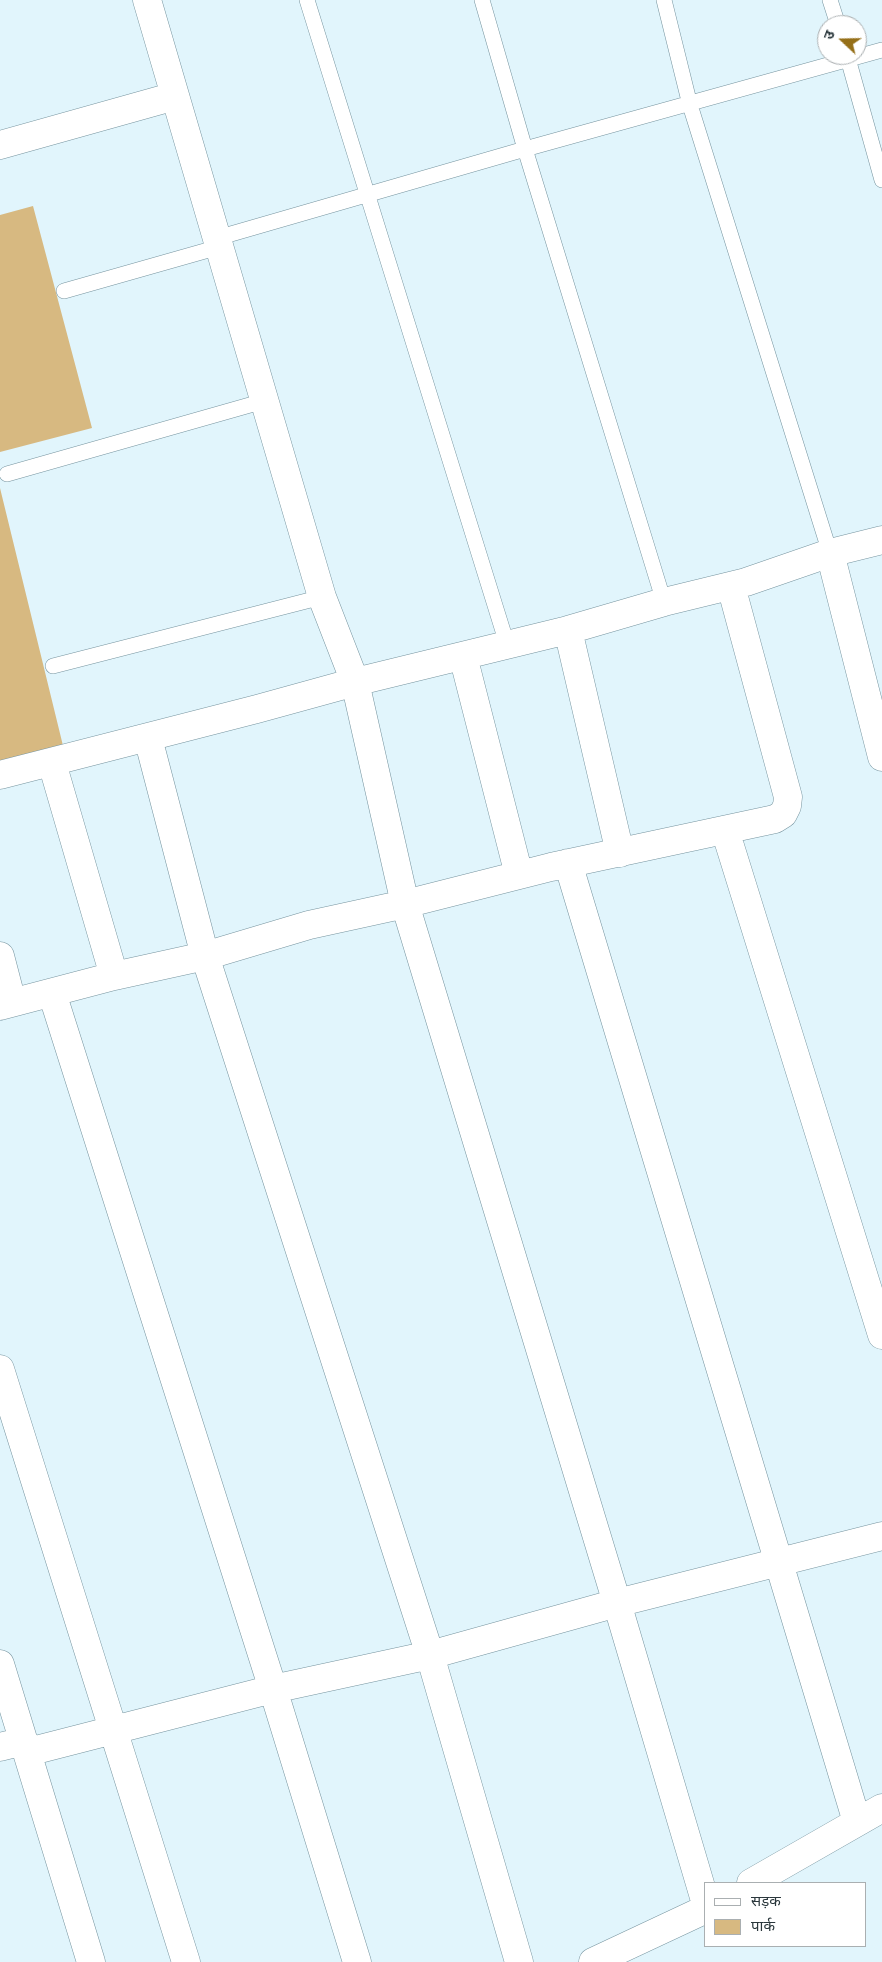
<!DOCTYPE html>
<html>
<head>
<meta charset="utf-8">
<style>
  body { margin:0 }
  #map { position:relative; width:882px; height:1962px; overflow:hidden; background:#e1f5fc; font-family:Arial,"Noto Sans Devanagari",sans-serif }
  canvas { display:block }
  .legend { position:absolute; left:704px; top:1882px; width:162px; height:65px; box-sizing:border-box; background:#fff; border:1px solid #aaafb1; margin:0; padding:6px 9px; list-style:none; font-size:15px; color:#2a373c }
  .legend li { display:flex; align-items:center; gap:10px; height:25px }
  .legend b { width:25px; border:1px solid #aaafb1 }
  .north { position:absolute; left:817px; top:15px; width:50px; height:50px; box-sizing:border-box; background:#fff; border:1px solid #aaafb1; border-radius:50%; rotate:291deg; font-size:14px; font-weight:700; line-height:20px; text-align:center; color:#2a373c }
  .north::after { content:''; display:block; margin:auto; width:18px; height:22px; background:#956f18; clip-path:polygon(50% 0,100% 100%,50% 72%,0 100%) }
</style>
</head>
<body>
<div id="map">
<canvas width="882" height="1962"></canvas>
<ul class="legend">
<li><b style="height:6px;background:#fff"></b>सड़क</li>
<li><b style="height:14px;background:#d7b981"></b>पार्क</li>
</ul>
<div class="north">उ</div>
</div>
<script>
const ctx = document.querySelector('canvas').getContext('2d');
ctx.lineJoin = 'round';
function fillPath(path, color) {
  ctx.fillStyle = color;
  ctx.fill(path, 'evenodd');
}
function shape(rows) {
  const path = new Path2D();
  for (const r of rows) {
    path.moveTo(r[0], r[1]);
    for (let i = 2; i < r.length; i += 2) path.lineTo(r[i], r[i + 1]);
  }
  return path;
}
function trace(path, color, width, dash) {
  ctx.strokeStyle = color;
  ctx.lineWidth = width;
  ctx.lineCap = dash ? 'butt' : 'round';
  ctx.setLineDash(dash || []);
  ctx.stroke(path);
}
fillPath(shape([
  [33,206,92,428,0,452,0,215],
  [0,488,66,758,0,774]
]), '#d7b981');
const service = shape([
  [307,0,507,644],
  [482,0,525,149,664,602],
  [664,0,690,105,830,553],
  [830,0,838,25],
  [847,55,882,180],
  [217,238,525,149,882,50],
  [64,291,219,247],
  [7,474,264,401],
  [53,666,322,597]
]);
const minor = shape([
  [147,0,322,597,355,682,405,904,617,1603,706,1904],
  [0,145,175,96],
  [830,553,882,757],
  [568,630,620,853],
  [463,656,519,875],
  [148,738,205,956,430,1655,519,1962],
  [52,763,114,976],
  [0,775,257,709,355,682,568,630,664,602,746,582,830,553,882,540],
  [725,830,882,1335],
  [568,863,857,1822],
  [0,956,12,1002],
  [52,993,273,1689,357,1962],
  [0,1006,114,976,205,956,309,925,405,904,551,867,775,819,783,814,787,806,788,797,731,586],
  [0,1369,186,1962],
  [0,1664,91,1962],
  [0,1747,24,1741],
  [28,1752,273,1689,430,1655,617,1603,882,1536],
  [751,1883,882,1808],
  [593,1962,706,1909]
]);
trace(service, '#76949f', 16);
trace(minor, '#76949f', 29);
trace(service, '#fff', 15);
trace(minor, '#fff', 28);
</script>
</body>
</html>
